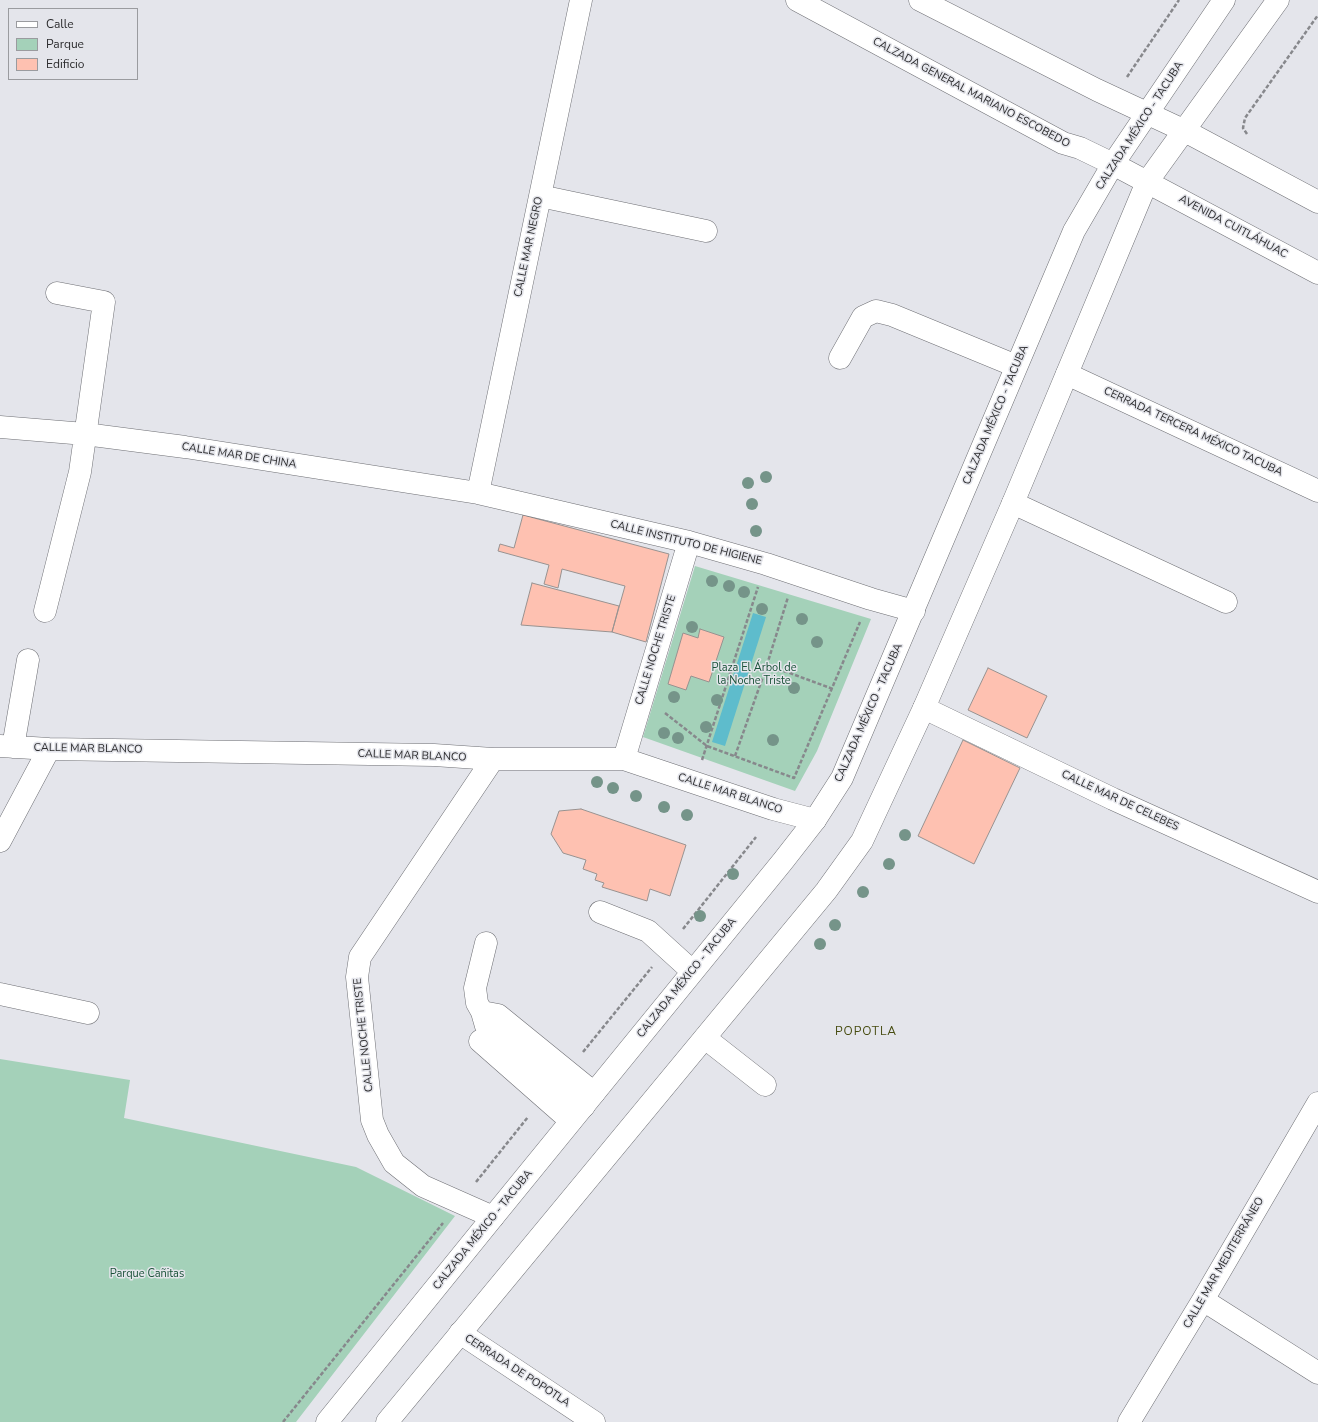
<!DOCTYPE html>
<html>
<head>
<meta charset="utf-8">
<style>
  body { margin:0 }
  #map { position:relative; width:1318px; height:1422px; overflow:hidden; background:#e4e5eb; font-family:"Nunito Sans",sans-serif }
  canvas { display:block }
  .legend { position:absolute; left:8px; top:8px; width:130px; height:72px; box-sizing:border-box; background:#e4e5eb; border:1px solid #9a9b9f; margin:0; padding:5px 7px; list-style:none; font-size:12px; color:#2c2c2e }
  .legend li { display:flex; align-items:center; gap:8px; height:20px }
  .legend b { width:20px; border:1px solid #9a9b9f }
</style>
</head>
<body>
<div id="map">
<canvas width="1318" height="1422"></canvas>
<ul class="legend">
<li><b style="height:5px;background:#fff"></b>Calle</li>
<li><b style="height:11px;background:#a4d1b9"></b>Parque</li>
<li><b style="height:11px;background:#fec1b1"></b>Edificio</li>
</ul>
</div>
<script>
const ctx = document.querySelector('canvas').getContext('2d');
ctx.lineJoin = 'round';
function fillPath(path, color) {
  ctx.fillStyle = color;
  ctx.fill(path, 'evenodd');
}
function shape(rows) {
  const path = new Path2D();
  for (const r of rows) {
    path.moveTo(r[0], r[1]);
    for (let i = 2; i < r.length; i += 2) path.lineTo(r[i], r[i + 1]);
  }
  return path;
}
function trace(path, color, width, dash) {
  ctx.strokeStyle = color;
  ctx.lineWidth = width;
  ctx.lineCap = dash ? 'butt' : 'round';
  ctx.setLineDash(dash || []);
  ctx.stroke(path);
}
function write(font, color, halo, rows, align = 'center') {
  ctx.font = font + ' "Nunito Sans",sans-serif';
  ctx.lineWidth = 3;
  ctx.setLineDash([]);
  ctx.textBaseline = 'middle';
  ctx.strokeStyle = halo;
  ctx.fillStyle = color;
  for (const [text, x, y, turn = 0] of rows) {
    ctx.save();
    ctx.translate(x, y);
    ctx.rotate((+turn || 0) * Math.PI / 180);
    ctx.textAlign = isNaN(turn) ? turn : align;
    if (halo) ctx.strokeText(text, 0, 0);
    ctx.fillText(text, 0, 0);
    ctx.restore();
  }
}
fillPath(shape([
  [695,566,871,619,817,751,795,791,643,737],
  [0,1059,130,1080,124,1118,356,1167,455,1216,296,1422,0,1422]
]), '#a4d1b9');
fillPath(shape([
  [753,613,766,617,725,746,712,742]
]), '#5ebccc');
const building = shape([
  [523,515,669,554,646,642,612,632,625,586,562,569,558,588,544,584,549,565,498,551,500,544,514,548,523,515],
  [532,583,619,606,612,632,521,625,532,583],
  [700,629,724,637,709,682,691,676,686,690,668,684,683,633,698,638,700,629],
  [988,668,1047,696,1027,738,968,710,988,668],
  [963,740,1020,768,974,864,918,836,963,740],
  [581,809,686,845,670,896,650,889,647,901,602,887,604,883,595,880,597,874,583,869,586,860,563,853,551,834,559,811,581,809]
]);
fillPath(building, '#fec1b1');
trace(building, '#989290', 1);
const minor = shape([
  [540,196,706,231],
  [840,358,863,317,876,311,892,315,1016,366],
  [1067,374,1318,491],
  [0,427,85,434,185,447,478,493,689,542,766,564,871,599,914,611],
  [478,493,581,0],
  [1013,503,1226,602],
  [45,611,80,472,104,302,57,293],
  [924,708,1113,799,1318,892],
  [0,746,49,749,434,755,493,759,624,759,773,809,815,820],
  [13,747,28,660],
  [624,759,689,542],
  [0,841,49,749],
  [600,912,648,931,692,971],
  [486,943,475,988,477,1003,482,1012,486,1026,584,1106],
  [0,994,88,1013],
  [482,1012,498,1015,594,1093],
  [705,1038,765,1085],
  [480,1041,571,1121],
  [493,1217,423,1186,394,1163,378,1135,372,1120,357,977,360,957,493,759],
  [1203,1300,1318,1373],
  [460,1333,594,1422],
  [1129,1422,1203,1300,1318,1103]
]);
const major = shape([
  [797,0,1063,143,1080,148,1113,164,1318,273],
  [920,0,1097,90,1185,131,1318,202],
  [327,1422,493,1217,783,861,815,820,842,778,1074,231,1113,164,1224,0],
  [387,1422,826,891,862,841,924,708,1013,503,1147,182,1278,0]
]);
trace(minor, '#6e6f74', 23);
trace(major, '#6e6f74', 23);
trace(shape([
  [1127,77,1179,0],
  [1247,134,1243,128,1245,118,1318,15],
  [766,668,787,672,833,689],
  [665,713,707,746,794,778,860,622],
  [735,756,766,668,788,597],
  [702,760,758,587],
  [683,929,756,837],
  [583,1052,652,967],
  [476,1182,528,1117],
  [283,1422,443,1223]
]), '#87888c', 2.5, [4, 2]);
trace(minor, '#fff', 22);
trace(major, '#fff', 22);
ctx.fillStyle = '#759489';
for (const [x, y] of [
  [766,477],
  [748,483],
  [752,504],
  [756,531],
  [712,581],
  [729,586],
  [744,592],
  [762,609],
  [802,619],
  [692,627],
  [817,642],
  [794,688],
  [674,697],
  [717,700],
  [706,727],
  [664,733],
  [678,738],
  [773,740],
  [597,782],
  [613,788],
  [636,796],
  [664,807],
  [687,815],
  [905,835],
  [889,864],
  [733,874],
  [863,892],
  [700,916],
  [835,925],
  [820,944]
]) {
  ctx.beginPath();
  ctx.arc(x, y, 6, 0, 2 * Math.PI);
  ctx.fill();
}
write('11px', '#2c2c2e', '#e4e5eb', [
  ["CALZADA GENERAL MARIANO ESCOBEDO",971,93,28],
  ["CALZADA MÉXICO - TACUBA",1140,126,-57],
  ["AVENIDA CUITLÁHUAC",1233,227,28],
  ["CALLE MAR NEGRO",529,247,-78],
  ["CALZADA MÉXICO - TACUBA",996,415,-67],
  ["CERRADA TERCERA MÉXICO TACUBA",1193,432,25],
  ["CALLE MAR DE CHINA",239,456,9],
  ["CALLE INSTITUTO DE HIGIENE",686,543,14],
  ["CALLE NOCHE TRISTE",656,650,-73],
  ["CALZADA MÉXICO - TACUBA",869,713,-66],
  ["CALLE MAR BLANCO",88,749,1],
  ["CALLE MAR BLANCO",412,756,2],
  ["CALLE MAR BLANCO",730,794,18],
  ["CALLE MAR DE CELEBES",1120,801,25],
  ["CALZADA MÉXICO - TACUBA",687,978,-51],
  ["CALLE NOCHE TRISTE",364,1035,-96],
  ["CALZADA MÉXICO - TACUBA",483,1230,-51],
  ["CALLE MAR MEDITERRÁNEO",1224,1263,-60],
  ["CERRADA DE POPOTLA",517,1371,33]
]);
write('11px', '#1a5239', '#e4e5eb', [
  ["Plaza El Árbol de",754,668],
  ["la Noche Triste",754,681],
  ["Parque Cañitas",147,1274]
]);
ctx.letterSpacing = '1px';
write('12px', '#474c10', '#e4e5eb', [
  ["POPOTLA",866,1032]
]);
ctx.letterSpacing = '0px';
</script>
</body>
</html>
